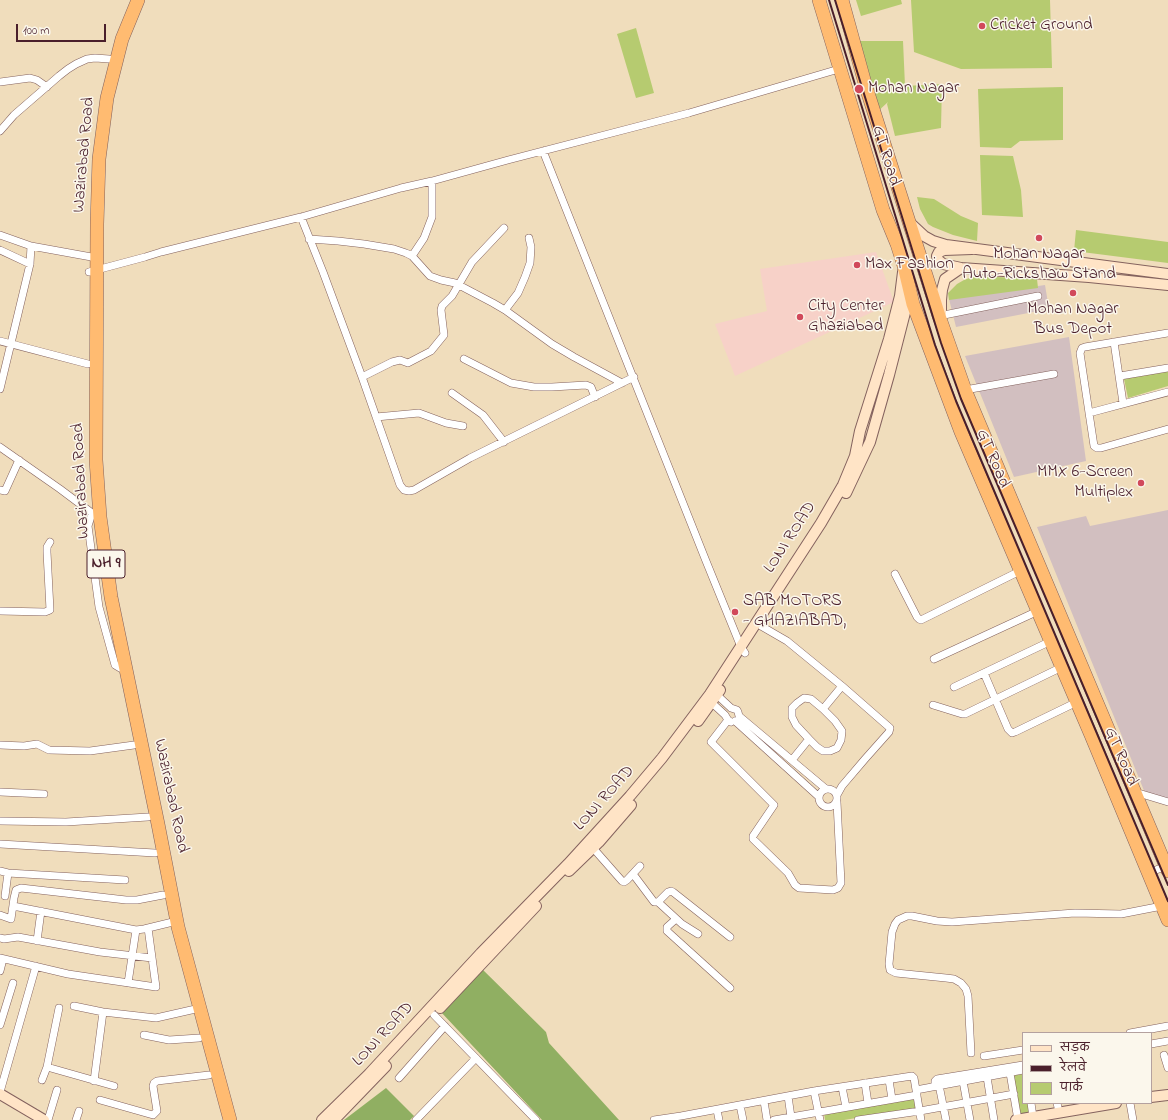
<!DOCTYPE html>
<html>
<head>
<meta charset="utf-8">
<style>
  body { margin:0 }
  #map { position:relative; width:1168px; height:1120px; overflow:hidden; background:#f0ddbc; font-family:"Indie Flower","Playpen Sans Deva",sans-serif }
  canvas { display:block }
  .legend { position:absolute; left:1022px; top:1032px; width:130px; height:72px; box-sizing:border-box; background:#fbf7ec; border:1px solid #b4a19f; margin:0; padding:5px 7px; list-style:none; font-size:12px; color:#4a1f2b }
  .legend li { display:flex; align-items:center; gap:8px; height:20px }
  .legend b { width:20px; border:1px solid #b4a19f }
  .scale { position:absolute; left:16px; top:24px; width:90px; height:18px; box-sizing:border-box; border:2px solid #4a1f2b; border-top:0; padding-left:5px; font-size:12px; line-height:14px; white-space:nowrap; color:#4a1f2b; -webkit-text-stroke:3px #fbf7ec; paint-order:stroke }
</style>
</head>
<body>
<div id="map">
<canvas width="1168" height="1120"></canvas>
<ul class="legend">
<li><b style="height:5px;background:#ffe4c6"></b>सड़क</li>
<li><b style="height:5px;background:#4a1f2b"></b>रेलवे</li>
<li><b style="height:11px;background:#b6cb70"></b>पार्क</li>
</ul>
<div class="scale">100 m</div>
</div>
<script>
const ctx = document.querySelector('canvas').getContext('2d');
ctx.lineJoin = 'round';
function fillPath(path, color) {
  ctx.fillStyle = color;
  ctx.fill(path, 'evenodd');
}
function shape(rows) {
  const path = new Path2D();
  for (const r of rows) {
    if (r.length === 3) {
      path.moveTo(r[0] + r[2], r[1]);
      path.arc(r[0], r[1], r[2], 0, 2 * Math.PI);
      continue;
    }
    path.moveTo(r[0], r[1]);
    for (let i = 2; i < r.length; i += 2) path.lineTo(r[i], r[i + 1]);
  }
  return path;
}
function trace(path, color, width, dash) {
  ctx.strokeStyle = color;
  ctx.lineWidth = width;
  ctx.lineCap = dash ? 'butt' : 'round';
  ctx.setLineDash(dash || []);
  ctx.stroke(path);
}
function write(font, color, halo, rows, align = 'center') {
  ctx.font = font + ' "Indie Flower",sans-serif';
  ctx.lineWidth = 3;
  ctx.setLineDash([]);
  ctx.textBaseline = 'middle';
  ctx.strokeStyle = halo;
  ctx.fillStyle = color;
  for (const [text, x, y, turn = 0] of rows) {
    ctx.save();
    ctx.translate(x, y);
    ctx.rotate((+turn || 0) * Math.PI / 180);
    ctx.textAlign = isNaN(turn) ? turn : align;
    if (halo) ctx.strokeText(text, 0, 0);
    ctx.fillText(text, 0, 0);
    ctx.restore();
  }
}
fillPath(shape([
  [876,252,894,302,735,376,715,324,767,311,760,269]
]), '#f7d1c8');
fillPath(shape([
  [1045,285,1049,309,956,327,949,299],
  [1069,337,1086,461,1014,477,965,356],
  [1168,510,1168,802,1145,793,1037,527,1086,516,1090,526]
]), '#d2bfc0');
fillPath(shape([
  [856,0,901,0,902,4,861,16],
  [911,0,1050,0,1052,68,961,69,914,52],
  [636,28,654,93,636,98,617,34],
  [853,41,903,41,905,86,942,84,941,128,895,136,887,104,888,102,875,114],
  [1063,87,1063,140,1020,141,1011,148,980,147,978,89],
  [980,155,1013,156,1021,190,1023,217,982,215],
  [917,197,934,199,961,216,978,223,977,241,953,235,933,227,928,224,920,209],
  [1076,230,1168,242,1168,263,1074,251],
  [972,277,997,277,1037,279,1038,288,949,300,948,293,957,284,964,280],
  [1168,371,1168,386,1128,398,1124,379],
  [1023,1074,1023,1103,1030,1103,1032,1116,1019,1119,1011,1076],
  [915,1098,917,1108,844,1120,825,1120,824,1112]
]), '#b6cb70');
fillPath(shape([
  [480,967,546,1032,549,1043,619,1120,542,1120,441,1012],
  [386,1088,414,1116,410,1120,344,1120]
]), '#90af62');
const street = shape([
  [0,82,30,78,37,80,47,87],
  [0,131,14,115,59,76,68,69,76,64,87,59,95,58,109,59],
  [543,151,706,561,741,647,745,653],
  [301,217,323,272,362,377,400,485,404,490,409,491,414,490,470,458,634,377],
  [0,235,31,246],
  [309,239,338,241,364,244,394,249,406,253,412,256,430,276,441,280,455,283,493,303,505,310,552,344,574,357,622,383],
  [0,250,30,264],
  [412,256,424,238,432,217,432,181],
  [89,272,145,257,161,252,301,217,401,188,432,181,508,160,689,113,839,69],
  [505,310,518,293,525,277,530,263,531,247,529,238],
  [939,316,1038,296],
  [1168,333,1085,347,1082,348,1080,353,1094,446,1097,448,1101,448,1168,429],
  [0,341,88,364],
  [1114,342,1123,403],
  [464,359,511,383,534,387,552,387,586,385,591,387,595,397],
  [1120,376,1168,368],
  [362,377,392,362,400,360,408,363,431,351,444,335,441,310,442,306,452,296,472,262,504,228],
  [0,389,30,264,31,246,97,258],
  [965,390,1054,374],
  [452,393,483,415,504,442],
  [1089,413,1168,392],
  [376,417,419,413,446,423,463,426],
  [0,447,60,489,92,513],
  [0,490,5,491,19,460],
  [92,513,88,526,99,607,115,665,120,668],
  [895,574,917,617,919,619,921,620,1020,571],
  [0,611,45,612,50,610,47,552,47,547,50,542],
  [761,626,787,641,842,686,890,728,889,732,865,759,842,786,837,795],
  [934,659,1038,611],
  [984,673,1008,729,1012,733,1015,732,1077,702],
  [954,687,1051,641],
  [717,695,731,708,737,710,738,712,739,716,826,789],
  [712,703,725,715,728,720,731,722],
  [933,705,962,714,965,714,1062,667],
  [728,720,711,742,774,805,753,836,753,839,788,873,795,885,799,888,833,890,838,888,841,883,837,802],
  [735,721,819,797],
  [809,739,817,747,823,751,830,751,837,748,841,740,842,731,835,721,823,709],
  [0,745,24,746,37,744,49,750,90,751,134,745],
  [792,760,809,739,796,725,792,717,792,708,797,703,804,698,811,699,823,709,842,686],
  [828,798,9],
  [0,792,44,794],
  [1135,792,1168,802],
  [0,821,66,822,148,817],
  [0,844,155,853],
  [593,848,622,881,624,882,627,880,640,866],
  [0,871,8,873,125,880],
  [1149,873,1168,865],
  [633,874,654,902,658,902,668,892,671,891,673,892,730,937],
  [5,896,8,873],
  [658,902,682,924,698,934],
  [13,906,136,930,144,929,177,921],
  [0,915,11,919,14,898,16,890,21,888,126,900,137,900,163,895],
  [676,919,667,927,667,931,730,988],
  [0,938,4,939,18,937,100,952,152,958],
  [37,941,41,911],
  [0,958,68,974,156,987,148,928],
  [0,971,3,959],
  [128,983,136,930],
  [74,1006,103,1012,156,1018,200,1008],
  [434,1015,536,1120],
  [0,1025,13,983],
  [1130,1033,1168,1026],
  [144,1035,169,1040,199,1038],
  [1151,1044,1168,1041],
  [971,1053,968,996,966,989,961,983,954,979,946,978,896,973,890,970,889,964,892,932,895,924,898,920,907,916,912,916,937,921,952,922,1075,913,1121,914,1162,906],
  [1164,1055,1168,1068],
  [984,1056,1023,1050],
  [47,1067,114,1086],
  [1010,1073,1018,1120],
  [987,1077,994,1120],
  [399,1078,445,1026],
  [42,1080,47,1067,59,1008],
  [889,1080,892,1099],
  [94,1081,103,1012],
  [963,1081,970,1120],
  [865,1083,868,1103],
  [939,1085,946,1120],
  [935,1086,935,1081,937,1079,1023,1065],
  [842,1087,846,1107],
  [916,1090,1023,1070],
  [814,1091,820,1120],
  [0,1092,36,966],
  [788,1096,791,1117],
  [100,1100,153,1115,157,1111,153,1086,154,1083,157,1081,209,1075],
  [764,1101,767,1120],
  [1031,1103,1033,1117],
  [1057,1103,1059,1112],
  [1130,1103,1133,1120],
  [740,1105,743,1120],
  [717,1110,719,1120],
  [48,1120,57,1090],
  [76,1120,79,1111],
  [416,1120,476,1058],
  [654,1120,681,1116,814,1091,912,1076,914,1078,921,1120],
  [774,1120,917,1095],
  [858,1120,920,1111,1014,1094]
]);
const secondary = shape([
  [910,223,924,236,933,241,946,245,1168,274],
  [972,249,944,250,939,252,937,256,938,260,943,264,961,268,1089,277,1168,285],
  [941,313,941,300,942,290,945,279,961,268],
  [846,493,870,442,889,375,910,293],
  [698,721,720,690],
  [569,871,599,842,631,805],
  [440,1008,536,906],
  [0,1094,44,1120],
  [1151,1097,1168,1095],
  [322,1120,369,1074,481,953,568,864,630,796,662,758,710,694,821,523,843,485,855,456,860,431,889,339,900,296,903,272],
  [334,1120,386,1066],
  [1016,1120,1116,1103]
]);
const highway = shape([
  [138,0,122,39,107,98,99,159,97,224,96,460,100,517,111,597,158,824,178,927,230,1120],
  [819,0,883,210,897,244,904,266,913,304,961,432,1091,735,1168,920],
  [842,0,866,87,939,316,965,390,1168,871]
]);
trace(street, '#84625e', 8);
trace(secondary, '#84625e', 12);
trace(highway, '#84625e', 14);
trace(street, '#fff', 7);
trace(secondary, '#ffe4c6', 10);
trace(highway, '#ffbb71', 13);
trace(shape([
  [829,0,935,345,956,401,1168,901],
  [835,0,941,343,961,399,1168,885]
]), '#4a1f2b', 2);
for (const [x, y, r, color] of [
  [982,26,4,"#d1495b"],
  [859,89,5,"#d1495b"],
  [1039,238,4,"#d1495b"],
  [857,265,4,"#d1495b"],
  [1073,293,4,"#d1495b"],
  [800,317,4,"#d1495b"],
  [1141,483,4,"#d1495b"],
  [735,612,4,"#d1495b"]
]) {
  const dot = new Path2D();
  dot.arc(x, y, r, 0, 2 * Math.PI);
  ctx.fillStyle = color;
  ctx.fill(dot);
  trace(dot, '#fbf7ec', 1.5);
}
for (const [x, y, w] of [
  [106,564,38]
]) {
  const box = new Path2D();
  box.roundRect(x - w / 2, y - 14, w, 28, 3);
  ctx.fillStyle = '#fbf7ec';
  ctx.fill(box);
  trace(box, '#4a1f2b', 1);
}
write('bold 16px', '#4a1f2b', null, [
  ["NH 9",106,564]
]);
write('17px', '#4a1f2b', '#fbf7ec', [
  ["Cricket Ground",990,26],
  ["Mohan Nagar",868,89],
  ["Mohan Nagar",1039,255,"center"],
  ["Auto-Rickshaw Stand",1039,275,"center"],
  ["Max Fashion",865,265],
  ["City Center",808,307],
  ["Ghaziabad",808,327],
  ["Mohan Nagar",1073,310,"center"],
  ["Bus Depot",1073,330,"center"],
  ["MMX 6-Screen",1133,473,"right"],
  ["Multiplex",1133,493,"right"],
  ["SAB MOTORS",743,602],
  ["- GHAZIABAD,",743,622]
], 'left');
write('17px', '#4a1f2b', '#fbf7ec', [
  ["Wazirabad Road",85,155,-85],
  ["GT Road",885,156,73],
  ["GT Road",992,459,67],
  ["Wazirabad Road",82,481,-93],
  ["LONI ROAD",791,538,-57],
  ["GT Road",1120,757,67],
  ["Wazirabad Road",170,796,78],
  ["LONI ROAD",605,799,-48],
  ["LONI ROAD",384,1035,-47]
]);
</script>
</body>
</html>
